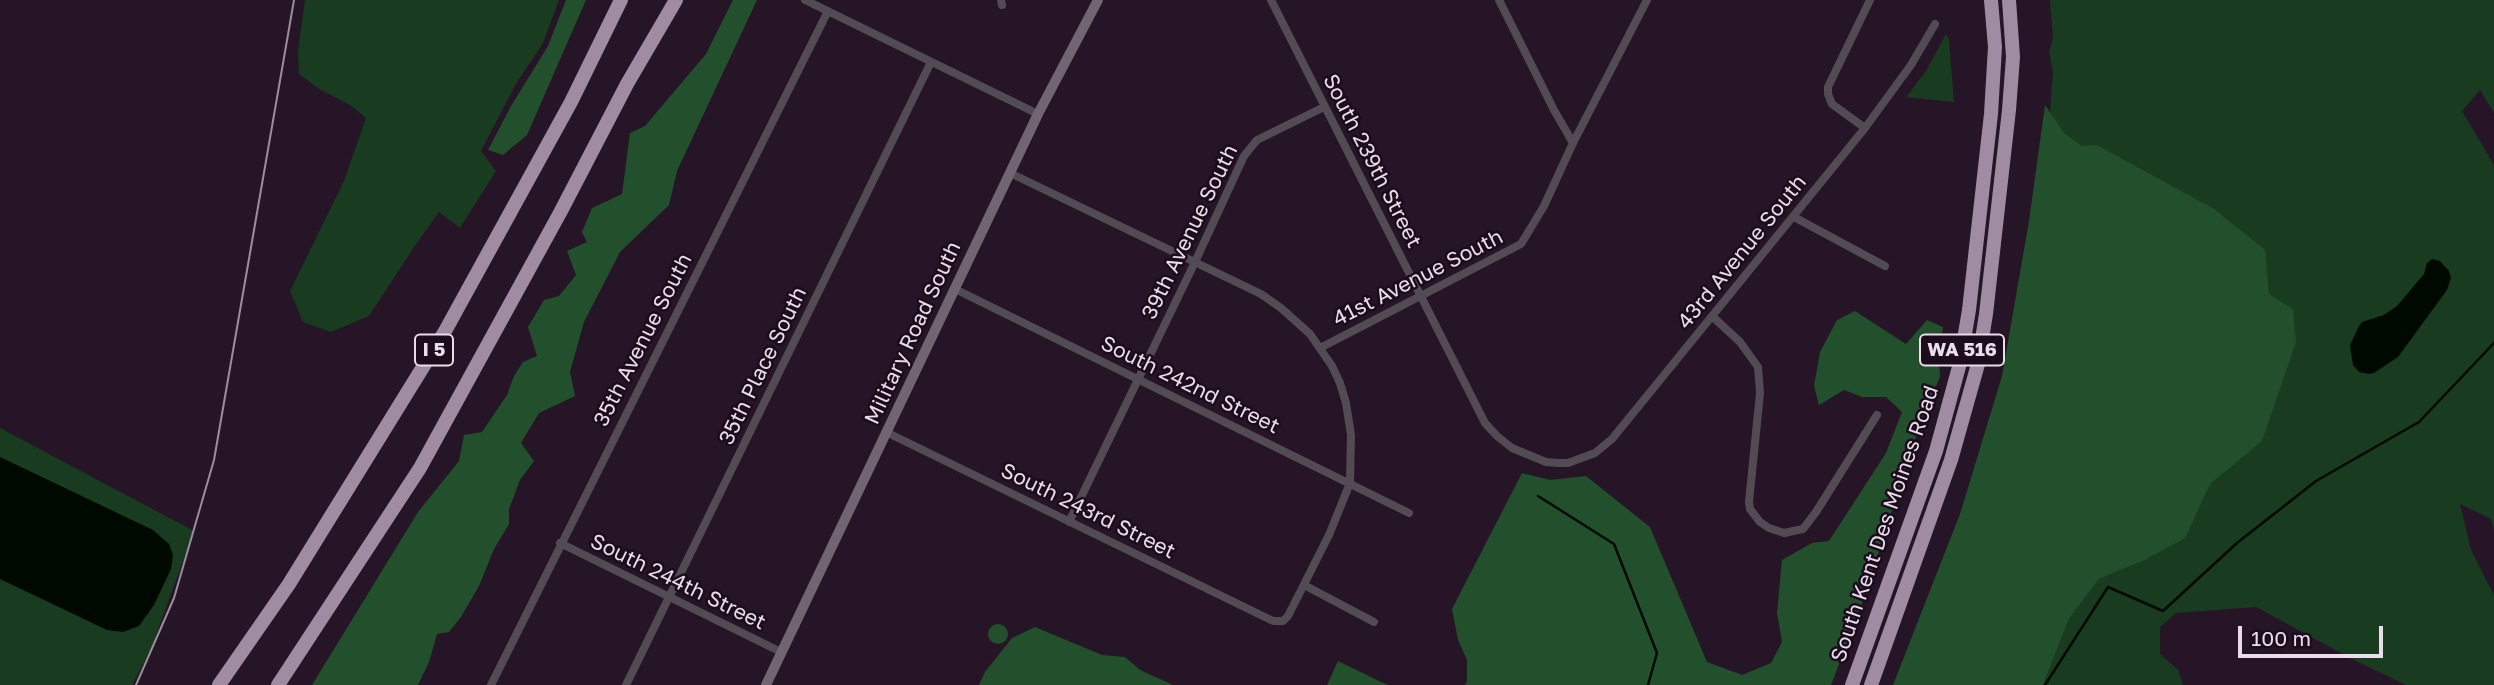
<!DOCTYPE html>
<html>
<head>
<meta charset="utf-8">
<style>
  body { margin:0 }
  #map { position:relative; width:2494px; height:685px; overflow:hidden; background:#251527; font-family:"Golos Text",sans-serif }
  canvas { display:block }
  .scale { position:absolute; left:2238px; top:626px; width:145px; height:32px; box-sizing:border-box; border:4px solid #e8dde9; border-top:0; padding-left:9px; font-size:21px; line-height:24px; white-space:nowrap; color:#e8dde9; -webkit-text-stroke:5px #1c0c1d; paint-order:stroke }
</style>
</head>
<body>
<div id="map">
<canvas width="2494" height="685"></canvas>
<div class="scale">100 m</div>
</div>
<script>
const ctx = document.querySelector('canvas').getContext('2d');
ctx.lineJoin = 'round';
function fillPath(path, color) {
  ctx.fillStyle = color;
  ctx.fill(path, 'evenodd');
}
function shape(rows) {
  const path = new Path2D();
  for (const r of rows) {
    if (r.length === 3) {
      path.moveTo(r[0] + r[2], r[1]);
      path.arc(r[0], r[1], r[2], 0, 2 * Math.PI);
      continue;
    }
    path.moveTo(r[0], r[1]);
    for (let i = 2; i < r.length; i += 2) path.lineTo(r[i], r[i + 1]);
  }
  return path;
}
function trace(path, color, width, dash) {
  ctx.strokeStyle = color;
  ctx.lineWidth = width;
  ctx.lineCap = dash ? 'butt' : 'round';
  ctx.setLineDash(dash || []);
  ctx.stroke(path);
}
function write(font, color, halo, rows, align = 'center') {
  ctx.font = font + ' "Golos Text",sans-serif';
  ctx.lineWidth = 5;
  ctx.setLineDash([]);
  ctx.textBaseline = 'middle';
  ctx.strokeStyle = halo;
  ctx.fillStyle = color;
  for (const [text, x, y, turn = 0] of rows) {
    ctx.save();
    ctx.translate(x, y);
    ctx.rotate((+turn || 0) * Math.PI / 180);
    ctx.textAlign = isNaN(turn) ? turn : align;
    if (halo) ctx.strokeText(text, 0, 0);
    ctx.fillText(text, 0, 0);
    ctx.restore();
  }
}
fillPath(shape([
  [305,0,559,0,543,43,516,84,481,151,496,171,460,228,439,212,414,247,369,316,331,332,303,322,290,291,344,181,366,118,350,105,319,89,299,74,298,50],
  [2050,0,2494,0,2494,113,2480,90,2462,111,2494,165,2494,532,2491,519,2460,504,2471,550,2494,595,2494,685,2406,685,2352,659,2256,607,2176,613,2160,627,2160,654,2178,670,2183,685,2043,685,2069,619,2099,579,2145,560,2163,550,2049,125,2053,72,2049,52,2053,38],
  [1946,34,1949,40,1954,102,1906,97,1926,71],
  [0,428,194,531,151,649,132,685,0,685]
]), '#193b20');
fillPath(shape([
  [566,0,586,0,527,135,503,155,488,150,511,106,548,46],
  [733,0,757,0,677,171,669,205,620,252,584,322,570,372,575,396,539,413,521,443,534,461,520,480,509,509,509,524,494,549,479,586,461,617,449,632,437,634,429,662,418,685,312,685,418,512,459,461,464,435,482,432,507,395,514,376,523,362,537,356,528,327,544,300,559,296,576,275,567,251,587,242,582,232,592,208,622,194,630,133,645,126,706,54],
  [2045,105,2065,134,2082,146,2097,145,2214,209,2265,250,2269,294,2293,309,2296,342,2262,441,2210,484,2185,538,2145,560,2099,579,2069,619,2043,685,1893,685,1960,514,2002,376,2029,221],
  [1855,311,1906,344,1927,320,1943,327,1939,358,1940,377,1923,415,1861,607,1831,685,1465,685,1467,681,1467,660,1458,640,1452,609,1522,473,1550,480,1586,476,1650,527,1707,662,1742,675,1771,663,1782,642,1777,613,1782,560,1812,543,1829,541,1886,453,1902,412,1886,397,1862,397,1844,390,1819,405,1814,386,1820,352,1837,320],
  [998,634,10],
  [1035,627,1102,655,1125,657,1140,670,1173,685,979,685,985,672,1012,638],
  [1338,661,1379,681,1388,685,1327,685]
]), '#22502c');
fillPath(shape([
  [2432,259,2440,261,2449,271,2451,278,2447,290,2398,357,2374,373,2369,374,2359,372,2353,365,2350,345,2359,326,2362,322,2384,315,2397,306,2424,274,2427,263],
  [0,457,153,530,169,544,173,555,171,569,154,605,139,626,123,632,107,630,0,579]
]), '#000900');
trace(shape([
  [1538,496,1614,544,1657,653,1648,685],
  [2045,685,2108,587,2163,611,2237,543,2316,481,2419,422,2494,343]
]), '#000900', 2.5);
trace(shape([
  [805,0,1038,114],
  [1001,0,1002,5],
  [1271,0,1485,423,1497,436,1512,448,1546,462,1558,463,1568,463,1595,453,1612,439,1865,128,1911,65,1935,24],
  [1499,0,1554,110,1573,143],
  [1865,128,1832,104,1828,94,1828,87,1870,0],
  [1794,217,1885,266],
  [955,289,1409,513],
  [1712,316,1740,342,1758,367,1760,393,1749,502,1750,509,1760,522,1769,528,1784,533,1803,529,1816,512,1877,415],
  [1320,348,1521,244,1544,206,1573,143,1647,0],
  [888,433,1273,621,1283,621,1288,616,1329,535,1350,483,1351,435,1346,403,1340,383,1332,366,1310,334,1281,308,1261,294,1010,173],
  [1069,522,1195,262,1244,156,1257,140,1324,107],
  [560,543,781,652],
  [1304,585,1374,622],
  [491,685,828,11],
  [626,685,931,62]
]), '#534b54', 8);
trace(shape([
  [766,685,1038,114,1098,0]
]), '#726573', 10);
trace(shape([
  [219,685,289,584,444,333,571,102,621,0],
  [278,685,420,468,561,211,627,84,676,0],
  [1852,685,1936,451,1960,363,1969,310,1991,114,1995,47,1991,0],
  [1871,685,1951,460,1978,364,1986,314,2009,110,2013,57,2009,0]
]), '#a08ca2', 14);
trace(shape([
  [136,685,174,598,214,460,294,0]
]), '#9b8e9c', 2);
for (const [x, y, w] of [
  [434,350,38],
  [1962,350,84]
]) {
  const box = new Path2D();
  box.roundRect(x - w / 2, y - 15.5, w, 31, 5);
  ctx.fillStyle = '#1c0c1d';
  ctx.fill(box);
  trace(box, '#e8dde9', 2);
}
write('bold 19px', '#e8dde9', null, [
  ["I 5",434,350],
  ["WA 516",1962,350]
]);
write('21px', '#e8dde9', '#1c0c1d', [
  ["South 239th Street",1372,161,63],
  ["39th Avenue South",1190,232,-64],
  ["43rd Avenue South",1742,252,-51],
  ["41st Avenue South",1418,278,-27],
  ["Military Road South",913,333,-65],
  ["35th Avenue South",643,340,-63],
  ["35th Place South",763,366,-64],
  ["South 242nd Street",1190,385,26],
  ["South 243rd Street",1088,511,26],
  ["South Kent Des Moines Road",1885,524,-71],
  ["South 244th Street",678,582,26]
]);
</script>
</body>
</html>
